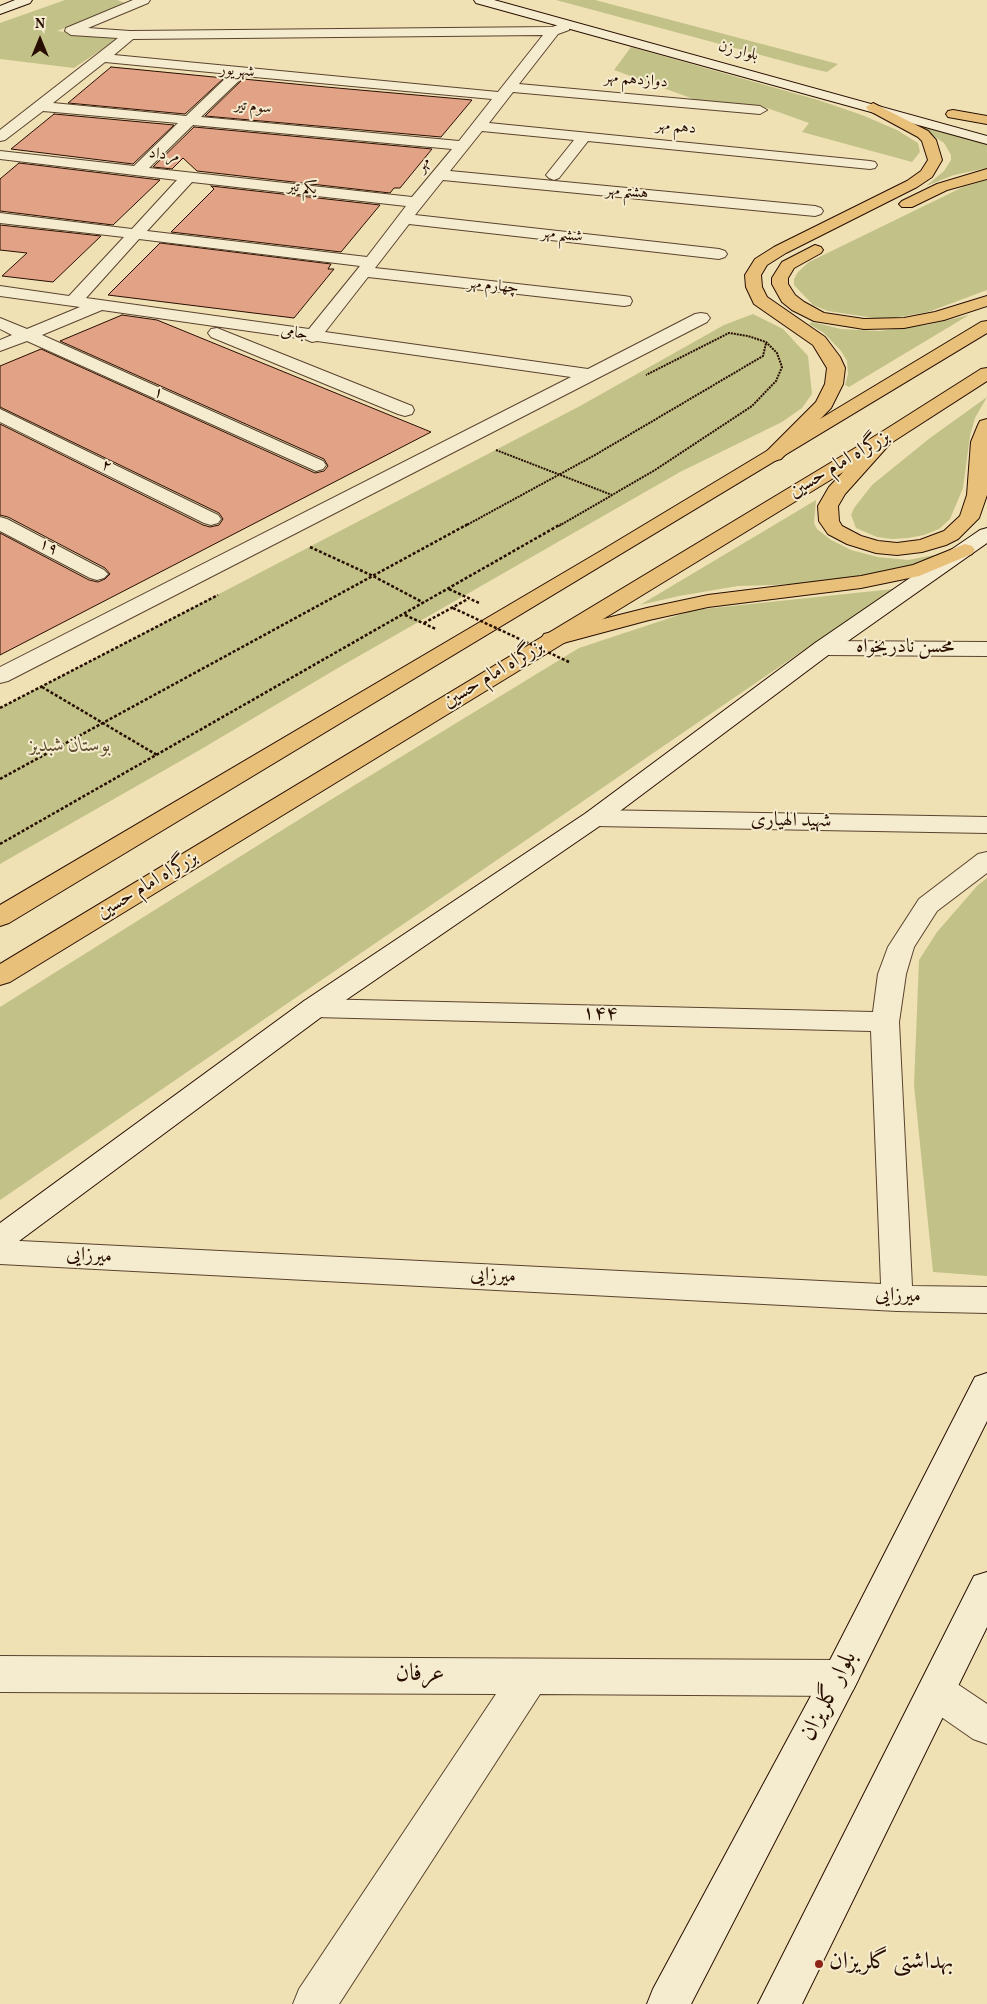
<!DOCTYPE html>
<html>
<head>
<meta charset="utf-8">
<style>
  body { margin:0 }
  #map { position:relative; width:987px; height:2004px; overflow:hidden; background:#f0e1b5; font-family:Vollkorn,serif }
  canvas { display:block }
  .north { position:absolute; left:15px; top:15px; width:50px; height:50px; -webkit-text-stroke:4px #f5eccf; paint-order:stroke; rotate:0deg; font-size:14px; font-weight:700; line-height:20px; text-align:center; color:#280e01 }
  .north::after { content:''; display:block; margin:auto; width:18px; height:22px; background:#280e01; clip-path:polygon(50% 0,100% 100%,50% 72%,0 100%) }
</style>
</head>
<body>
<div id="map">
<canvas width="987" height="2004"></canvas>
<div class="north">N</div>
</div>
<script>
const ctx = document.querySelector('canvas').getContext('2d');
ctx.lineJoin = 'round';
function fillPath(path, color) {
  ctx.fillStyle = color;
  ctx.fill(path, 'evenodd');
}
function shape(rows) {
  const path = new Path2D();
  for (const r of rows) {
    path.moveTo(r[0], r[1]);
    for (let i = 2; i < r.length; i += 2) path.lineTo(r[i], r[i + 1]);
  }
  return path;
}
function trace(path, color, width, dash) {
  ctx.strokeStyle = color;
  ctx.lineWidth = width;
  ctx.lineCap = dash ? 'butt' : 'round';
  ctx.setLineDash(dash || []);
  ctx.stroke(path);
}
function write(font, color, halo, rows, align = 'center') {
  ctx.font = font + ' Vollkorn,Amiri,serif';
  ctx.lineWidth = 4;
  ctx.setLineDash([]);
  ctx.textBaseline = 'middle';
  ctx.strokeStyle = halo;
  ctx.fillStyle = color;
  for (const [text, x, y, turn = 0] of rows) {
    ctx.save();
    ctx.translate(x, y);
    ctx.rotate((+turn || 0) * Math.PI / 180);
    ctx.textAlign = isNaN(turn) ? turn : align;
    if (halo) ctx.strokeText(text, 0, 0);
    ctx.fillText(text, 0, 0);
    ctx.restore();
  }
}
fillPath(shape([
  [65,0,117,0,125,3,57,31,117,39,74,68,0,59,0,23],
  [556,0,595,0,838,64,827,72,809,68],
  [631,47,818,100,862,115,897,130,918,143,920,152,912,162,802,132,809,123,767,108,699,101,614,70],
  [921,126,987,144,987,168,954,175,926,186,944,171,951,160,951,155,944,143,920,127],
  [987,180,987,290,928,312,894,318,874,318,828,311,813,305,794,285,794,279,798,272,809,262,963,187],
  [753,314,783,329,808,356,812,394,802,408,782,422,680,472,338,668,198,751,0,864,0,708,580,406,724,325],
  [969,315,849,387,845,385,848,374,847,361,841,351,824,333,809,324,812,322,841,329,879,331,927,325],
  [987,397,975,418,970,436,963,488,950,519,939,529,924,535,908,538,892,539,877,537,856,528,851,515,854,508,872,485,930,438],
  [816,500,814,523,817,529,831,540,851,550,878,557,908,560,945,553,922,564,885,574,803,584,738,586,679,596,640,605],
  [893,589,3,1198,0,1200,0,1007,327,802,579,648,694,610],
  [987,878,987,1276,933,1272,914,1085,919,960,937,932,977,886]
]), '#c1c188');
const building = shape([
  [111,67,132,69,224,78,185,114,68,103,111,67],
  [243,79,326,87,472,100,441,137,205,116,243,79],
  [54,114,174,125,133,164,11,149,54,114],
  [194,127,432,149,400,188,394,188,390,193,197,171,183,158,172,169,153,167,194,127],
  [19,163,160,180,113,225,0,211,0,179,19,163],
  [211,186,380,205,341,252,171,232,214,189,211,186],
  [0,225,101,236,53,282,2,276,27,253,0,250,0,225],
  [160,243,331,264,328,269,334,269,294,318,108,295,160,243],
  [122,315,157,320,431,432,0,655,0,533,89,580,98,582,105,579,110,574,105,568,8,517,0,515,0,424,203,525,210,527,219,525,223,519,219,513,0,407,0,366,41,349,315,473,324,471,328,466,324,459,60,341,122,315]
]);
fillPath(building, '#e2a285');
trace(building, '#280e01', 1);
const street = shape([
  [133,0,150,0,148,3,88,28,130,31,552,27,564,23,569,24,570,27,569,30,558,34,519,84,760,106,767,110,760,114,513,92,489,123,870,161,875,162,877,165,875,168,870,169,588,141,559,178,554,180,549,178,546,175,574,140,482,131,450,171,815,206,821,208,823,211,821,214,815,216,443,180,415,215,719,249,725,251,727,254,725,257,719,259,409,224,375,268,624,296,630,297,632,301,630,305,624,306,368,277,325,332,588,369,695,314,701,313,707,314,710,318,707,322,8,681,0,683,0,667,571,377,317,341,312,342,305,339,102,310,42,335,323,461,326,465,323,469,316,471,27,341,0,351,0,340,12,335,0,329,0,318,27,329,80,307,0,296,0,286,69,296,124,237,0,223,0,213,132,229,177,180,0,159,0,151,134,166,178,123,43,111,5,140,0,141,0,130,118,38,71,35,65,31,66,28,133,0],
  [543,35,498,92,114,55,133,39,543,35],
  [105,62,230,74,186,116,53,103,105,62],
  [244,76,492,99,459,141,201,117,244,76],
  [193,125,452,149,412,197,149,168,193,125],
  [192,182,406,206,367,257,147,231,192,182],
  [139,239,360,266,309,329,86,298,139,239],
  [217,328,412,406,414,410,412,414,405,416,398,414,211,337,208,333,211,329,217,328],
  [0,409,218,515,221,519,218,523,211,525,204,523,0,422,0,409],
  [0,517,7,519,104,570,108,574,104,578,97,580,90,578,0,531,0,517],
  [823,641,987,642,987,656,823,655,815,653,812,648,815,643,823,641],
  [595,810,987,817,987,833,595,826,586,823,583,818,586,813,595,810],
  [987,852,987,873,937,911,914,947,906,974,899,1022,912,1286,987,1287,987,1313,897,1311,0,1264,0,1240,881,1284,871,1031,314,1017,304,1015,300,1008,304,1001,314,999,873,1012,878,974,888,947,919,899,978,854,987,852],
  [0,1656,840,1660,853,1666,859,1678,853,1690,840,1696,540,1694,339,2004,293,2004,299,1989,496,1694,0,1692,0,1656],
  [937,1674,950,1679,987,1704,987,1744,973,1739,924,1705,918,1692,924,1679,937,1674]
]);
const secondary = shape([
  [15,0,32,0,30,3,0,14,0,6,15,0],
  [474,0,494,0,987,136,987,144,476,3,474,0],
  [987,528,987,543,831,653,604,823,324,1015,11,1247,0,1251,0,1223,304,1001,586,813,815,643,980,530,987,528],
  [987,1373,987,1421,853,1690,691,2004,647,2004,653,1989,827,1666,975,1377,987,1373],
  [987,1572,987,1627,802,2004,758,2004,974,1576,987,1572]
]);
const primary = shape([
  [873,103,928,131,936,140,942,160,932,177,917,187,786,253,767,265,761,275,762,287,767,297,825,337,840,357,845,368,843,384,831,408,781,459,774,461,767,459,764,455,767,451,816,402,825,384,827,368,813,345,754,304,746,287,745,275,755,259,774,247,907,181,921,171,928,160,922,141,918,137,868,110,866,107,873,103],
  [953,110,987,116,987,124,948,117,946,114,948,111,953,110],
  [987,169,987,179,947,190,912,207,902,207,899,204,902,201,937,184,987,169],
  [815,245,821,247,823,250,821,253,794,268,788,278,788,284,795,295,804,302,824,313,864,319,904,318,935,312,987,296,987,306,944,320,904,328,864,329,814,321,792,310,782,302,772,284,772,278,782,262,815,245],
  [987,419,987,495,979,518,958,539,946,545,922,552,897,555,876,553,847,544,828,534,819,521,818,506,829,487,880,433,887,431,894,433,896,437,845,494,838,506,839,521,842,526,861,536,878,541,897,543,920,540,944,531,960,516,967,495,971,442,978,425,980,421,987,419],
  [965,544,972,546,975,550,972,554,919,576,861,588,708,607,649,620,552,646,544,644,541,639,544,634,647,608,708,595,861,576,913,565,965,544]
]);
const highway = shape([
  [987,321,987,333,9,923,0,926,0,905,599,552,981,322,987,321],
  [987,368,987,381,894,441,10,982,0,985,0,964,880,433,981,369,987,368]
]);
trace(street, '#5a432e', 2);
trace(secondary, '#280e01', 2);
trace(primary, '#280e01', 2);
trace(highway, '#280e01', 2);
trace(shape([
  [496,450,612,495],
  [465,526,595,455,763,356,766,343],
  [559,526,655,470,752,406,776,381,782,367,777,353,766,342,748,336,729,333,646,375]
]), '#280e01', 2, [2, 1]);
trace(shape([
  [310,547,373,576,424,603],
  [449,589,479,603],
  [405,615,436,629],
  [424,623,468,599],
  [42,687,157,755],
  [0,708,218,595],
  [0,779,468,524],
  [0,844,561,524]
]), '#280e01', 2.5, [3, 2]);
fillPath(street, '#f5eccf');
fillPath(secondary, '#f5eccf');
fillPath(primary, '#e8c07a');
fillPath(highway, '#e8c07a');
trace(shape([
  [453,608,569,662]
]), '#280e01', 2.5, [3, 2]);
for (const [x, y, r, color] of [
  [819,1964,5,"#8f2418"]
]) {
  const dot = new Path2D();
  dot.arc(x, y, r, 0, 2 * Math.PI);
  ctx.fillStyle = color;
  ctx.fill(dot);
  trace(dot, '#f5eccf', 2);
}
write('16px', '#280e01', '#f5eccf', [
  ["بلوار زن",738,52,15],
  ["شهریور",237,72,5],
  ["دوازدهم مهر",636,81,5],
  ["سوم تیر",253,108,6],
  ["دهم مهر",676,128,6],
  ["مرداد",164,156,7],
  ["مهر",424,165,-50],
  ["یکم تیر",302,189,6],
  ["هشتم مهر",627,193,5],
  ["ششم مهر",562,236,6],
  ["چهارم مهر",493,287,6],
  ["جامی",294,334,8],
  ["۱",158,394,24],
  ["۲",106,467,26],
  ["۱۹",48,548,27]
]);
write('20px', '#280e01', '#f5eccf', [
  ["بزرگراه امام حسین",840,465,-31],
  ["محسن نادریخواه",905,648],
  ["بزرگراه امام حسین",494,675,-31],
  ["شهید الهیاری",791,822,1],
  ["بزرگراه امام حسین",148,886,-31],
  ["۱۴۴",600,1015,1],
  ["میرزایی",89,1257,3],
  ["میرزایی",493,1277,3],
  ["میرزایی",898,1297,2]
]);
write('italic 20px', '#5e4d30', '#f5eccf', [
  ["بوستان شبدیز",70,747]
]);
write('24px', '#280e01', '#f5eccf', [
  ["عرفان",420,1676],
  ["بلوار گلریزان",830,1697,-63]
]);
write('24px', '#280e01', '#f5eccf', [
  ["بهداشتی گلریزان",829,1964]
], 'left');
</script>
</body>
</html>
